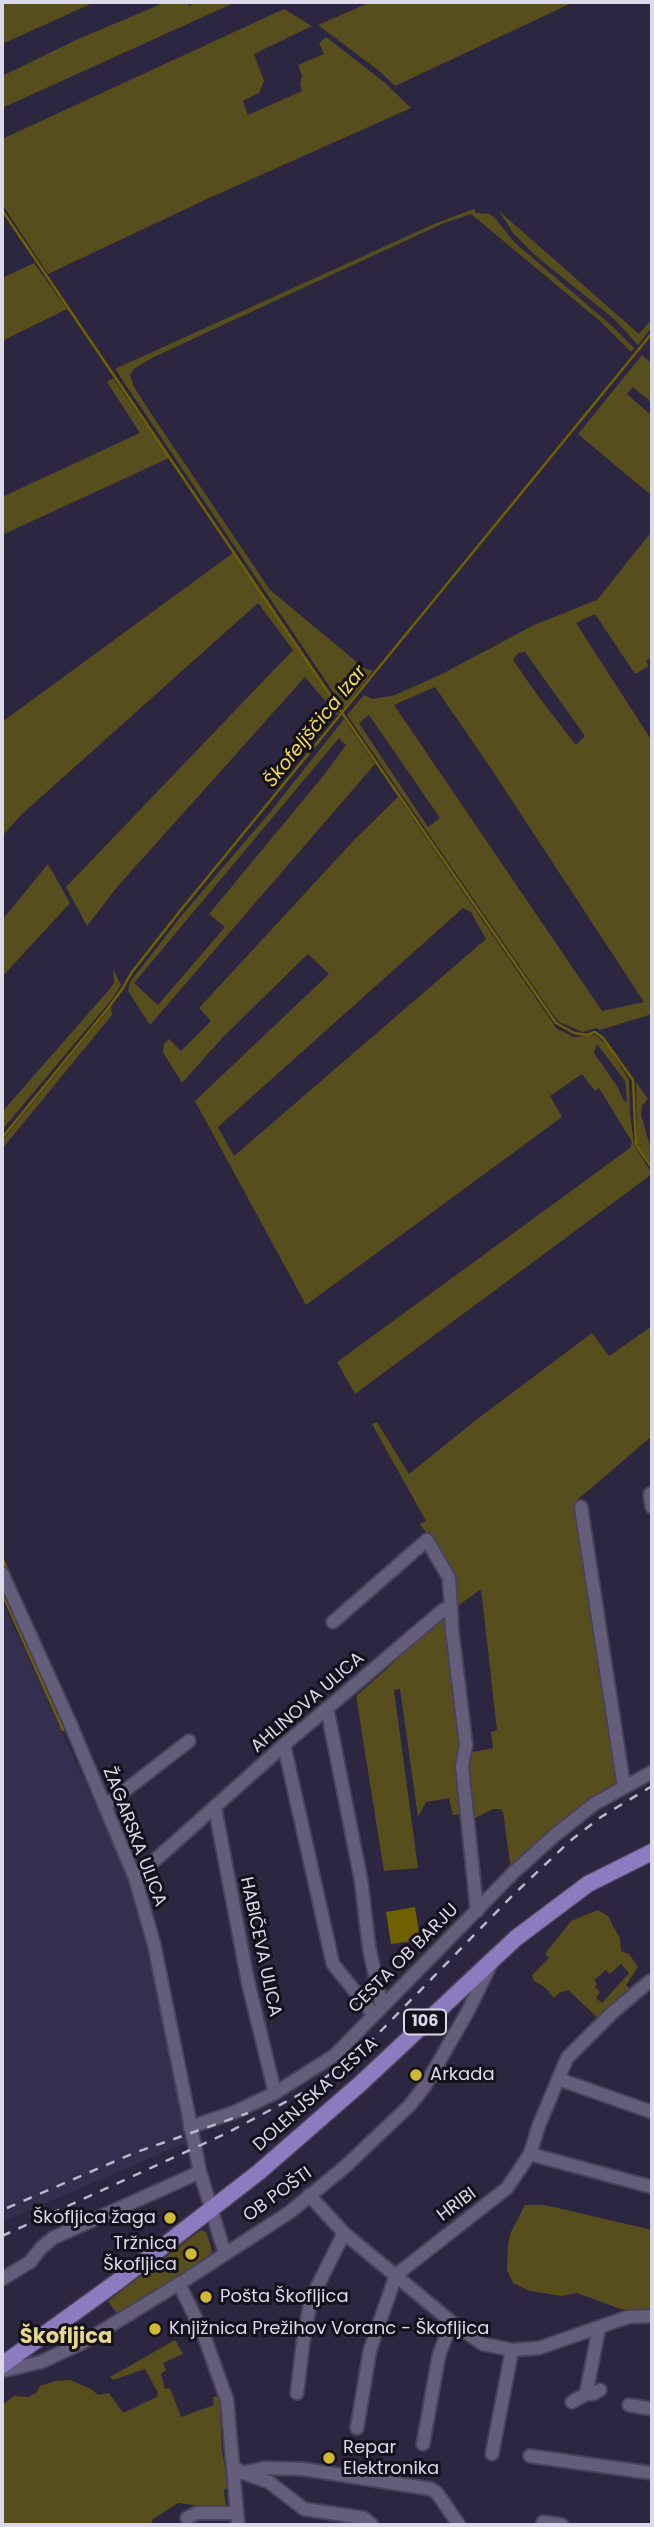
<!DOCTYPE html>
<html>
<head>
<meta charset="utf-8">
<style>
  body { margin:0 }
  #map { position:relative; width:654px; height:2527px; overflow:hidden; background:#2c2640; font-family:Poppins,sans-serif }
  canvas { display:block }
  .frame { position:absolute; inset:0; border:4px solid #dcd9ea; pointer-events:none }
</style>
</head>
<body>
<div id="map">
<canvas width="654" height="2527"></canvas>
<div class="frame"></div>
</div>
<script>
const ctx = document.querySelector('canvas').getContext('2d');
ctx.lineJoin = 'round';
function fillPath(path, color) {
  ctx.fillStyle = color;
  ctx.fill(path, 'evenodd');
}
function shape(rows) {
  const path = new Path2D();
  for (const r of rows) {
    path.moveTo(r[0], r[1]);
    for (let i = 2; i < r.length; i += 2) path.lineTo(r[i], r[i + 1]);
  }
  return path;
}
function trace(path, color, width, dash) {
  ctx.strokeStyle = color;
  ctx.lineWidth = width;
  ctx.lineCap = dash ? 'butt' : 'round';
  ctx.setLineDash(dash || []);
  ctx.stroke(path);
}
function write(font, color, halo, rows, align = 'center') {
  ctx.font = font + ' Poppins,sans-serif';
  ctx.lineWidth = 6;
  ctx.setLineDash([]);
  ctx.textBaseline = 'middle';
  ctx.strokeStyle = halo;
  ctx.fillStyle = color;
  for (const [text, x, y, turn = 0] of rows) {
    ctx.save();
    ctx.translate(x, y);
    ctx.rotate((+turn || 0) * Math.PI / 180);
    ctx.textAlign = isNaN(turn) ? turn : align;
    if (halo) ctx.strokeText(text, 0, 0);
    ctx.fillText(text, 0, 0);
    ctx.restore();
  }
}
fillPath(shape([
  [2,1601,131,1882,145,1927,188,2142,2,2222]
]), '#362e4e');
fillPath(shape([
  [2,2,95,2,2,44],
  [166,2,187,2,189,6,199,2,236,2,2,108,2,76,76,40],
  [371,2,574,2,395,86,378,70,318,25],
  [284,9,312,26,254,54,264,81,259,93,243,101,248,115,302,91,300,84,302,76,298,65,324,54,319,43,326,37,384,82,411,108,207,199,48,274,2,204,2,139],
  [474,209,476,213,489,214,494,217,514,242,611,325,634,348,631,352,601,322,471,214,444,223,212,330,152,358,134,369,130,375,134,387,152,415,270,590,364,668,373,671,344,708,115,369,434,224],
  [499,211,639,334,652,319,652,327,638,345,614,319,536,256,513,233],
  [34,263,67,309,2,341,2,278],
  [642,355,652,364,652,403,633,387,627,394,652,416,652,496,578,434],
  [113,378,169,458,2,535,2,497,140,433,107,382],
  [652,531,652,657,646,661,649,666,635,674,595,614,576,623,652,741,652,1014,600,1030,596,1028,583,1032,559,1022,549,1009,347,715,364,695,372,699,395,695,440,675,534,625,597,600],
  [525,652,585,736,576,745,538,696,513,660,518,653],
  [435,687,490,767,644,1002,602,1011,394,705],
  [369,715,440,818,428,827,359,723],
  [233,553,340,711,337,715,305,677,118,886,87,926,66,887,293,650,258,603,21,815,2,836,2,722],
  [344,719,375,764,150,1025,128,991,130,982,182,915,267,816],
  [339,738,346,745,324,775,209,914,225,927,158,1005,134,983],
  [398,797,557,1029,574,1037,596,1035,608,1046,629,1080,630,1113,634,1145,652,1174,355,1394,337,1362,630,1148,632,1142,599,1088,595,1091,582,1074,550,1096,562,1117,306,1305,195,1101,329,974,308,954,224,1036,182,1083,163,1052,164,1044,169,1039,181,1051,211,1021,199,1008,356,838],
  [463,908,471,912,486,939,234,1156,218,1127],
  [597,1044,625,1081,627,1102,624,1101,617,1086,594,1053],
  [48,864,70,903,2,977,2,920],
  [113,969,121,985,112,999,2,1130,2,1112,108,991,114,983],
  [111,1007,112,1015,2,1149,2,1141],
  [636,1082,648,1099,642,1106,641,1115,652,1153,652,1166,637,1144],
  [652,1326,652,1436,576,1501,619,1785,511,1870,503,1812,500,1809,493,1809,471,1820,466,1765,472,1752,493,1748,491,1732,497,1730,481,1589,455,1608,437,1548,420,1524,426,1521,372,1424,377,1422,409,1474,476,1420,592,1333,609,1356],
  [448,1615,462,1755,463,1814,453,1815,449,1798,426,1802,418,1817,400,1689,394,1690,418,1868,384,1871,356,1696,388,1668,440,1617],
  [598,1910,608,1916,620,1939,621,1951,629,1954,638,1967,626,1985,632,1990,599,2019,568,1990,559,1993,554,1998,546,1988,534,1981,532,1975,549,1958,545,1954,571,1921],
  [621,1964,629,1973,602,2003,596,1998,600,1992,595,1987,597,1984,594,1980,606,1970,610,1974],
  [525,2205,545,2205,652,2230,652,2312,621,2309,577,2293,562,2296,530,2291,513,2283,507,2270,508,2245,510,2234],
  [201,2230,206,2232,210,2243,212,2251,210,2257,118,2315,108,2301],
  [175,2340,183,2354,163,2363,166,2370,161,2374,165,2389,170,2388,181,2417,214,2405,213,2397,220,2396,222,2406,220,2411,222,2452,229,2486,224,2490,226,2509,178,2503,153,2519,150,2525,2,2525,2,2405,14,2396,28,2397,36,2393,40,2386,55,2381,70,2380,91,2389,98,2395,109,2393,123,2413,157,2397,158,2393,145,2369,113,2380,110,2377]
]), '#574e1e');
fillPath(shape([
  [415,1907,420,1940,391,1944,386,1912]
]), '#706100');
trace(shape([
  [2,210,349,723,556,1023,574,1033,587,1035,595,1032,603,1038,633,1080,636,1145,652,1168],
  [2,1138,109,1007,123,988,132,972,180,911,652,333],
  [2,1558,9,1573],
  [2,1593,63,1730]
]), '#706100', 2.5);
const minor = shape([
  [650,1494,652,1507],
  [581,1507,624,1787],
  [2,1573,70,1723,135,1878,154,1944,200,2172,225,2254],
  [451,1608,452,1630,466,1745,462,1766,477,1911],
  [327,1708,361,1880,369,1947,382,2007],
  [284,1745,333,1964,374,2015],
  [105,1806,189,1741],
  [215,1808,248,1982,275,2093],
  [135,1878,284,1745,443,1610,451,1608,449,1578,427,1540,333,1622],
  [558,2079,652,2112],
  [190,2127,235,2112,275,2093,335,2055,514,1872,554,1836,594,1804,652,1772],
  [530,2154,652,2187],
  [309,2195,344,2233,454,2324,483,2344,512,2350,539,2348,628,2317,652,2316],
  [2,2279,30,2262,41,2248,53,2238,200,2172],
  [179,2284,203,2333,227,2400,238,2525],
  [599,2328,586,2394,593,2394,600,2390],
  [2,2371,41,2362,82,2343,185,2280,290,2212,347,2165,410,2105,425,2086,468,2011,492,1962],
  [297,2393,303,2343,311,2299,344,2233],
  [572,2402,586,2394],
  [629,2405,652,2409],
  [357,2428,370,2350,396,2275,507,2188,530,2154,539,2125,567,2058,613,2012,650,1981],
  [423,2444,439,2355,447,2334,454,2324],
  [492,2454,512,2350],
  [530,2456,652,2473],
  [233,2467,243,2473,264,2468,303,2469,431,2489,437,2493,459,2525],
  [243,2473,269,2482,304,2509,364,2518,372,2525],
  [187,2518,197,2513,237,2513],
  [543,2522,562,2525]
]);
const major = shape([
  [2,2365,121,2279,259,2172,360,2084,516,1938,588,1884,652,1852]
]);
trace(minor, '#494359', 16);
trace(major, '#494359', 19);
trace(minor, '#645e7b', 12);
trace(major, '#8c7bbf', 16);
trace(shape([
  [7,2208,134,2153,248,2113],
  [2,2236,227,2133,308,2090,348,2061,374,2038,513,1895,570,1841,601,1817,652,1786]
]), '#bab7c9', 2.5, [9, 9]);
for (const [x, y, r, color] of [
  [416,2075,7,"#d0b837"],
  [170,2218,7,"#d0b837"],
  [191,2254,7,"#d0b837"],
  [206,2297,7,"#d0b837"],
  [155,2329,7,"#d0b837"],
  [329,2458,7,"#d0b837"]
]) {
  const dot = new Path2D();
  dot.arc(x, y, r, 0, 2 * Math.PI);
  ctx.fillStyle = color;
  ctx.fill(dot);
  trace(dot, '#14111d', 2.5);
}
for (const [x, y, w] of [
  [425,2022,42]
]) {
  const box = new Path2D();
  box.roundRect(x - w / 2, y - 12.5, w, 25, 5);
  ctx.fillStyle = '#14111d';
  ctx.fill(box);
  trace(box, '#dcd9ea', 2);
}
write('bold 16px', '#dcd9ea', null, [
  ["106",425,2022]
]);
write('18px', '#dcd9ea', '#14111d', [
  ["AHLINOVA ULICA",308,1703,-41],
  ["ŽAGARSKA ULICA",134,1837,69],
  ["HABIČEVA ULICA",260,1947,78],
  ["CESTA OB BARJU",404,1959,-45],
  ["DOLENJSKA CESTA",316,2095,-42],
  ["OB POŠTI",278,2195,-36],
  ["HRIBI",457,2205,-37]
]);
write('18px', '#dcd9ea', '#14111d', [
  ["Arkada",430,2075],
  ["Škofljica žaga",156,2218,"right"],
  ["Tržnica",177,2244,"right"],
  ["Škofljica",177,2265,"right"],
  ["Pošta Škofljica",220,2297],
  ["Knjižnica Prežihov Voranc - Škofljica",169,2329],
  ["Repar",343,2448],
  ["Elektronika",343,2469]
], 'left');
write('italic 19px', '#f7dc4f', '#14111d', [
  ["Škofeljščica Izar",316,727,-51]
]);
write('bold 21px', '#e8d88a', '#14111d', [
  ["Škofljica",66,2338]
]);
</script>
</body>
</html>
